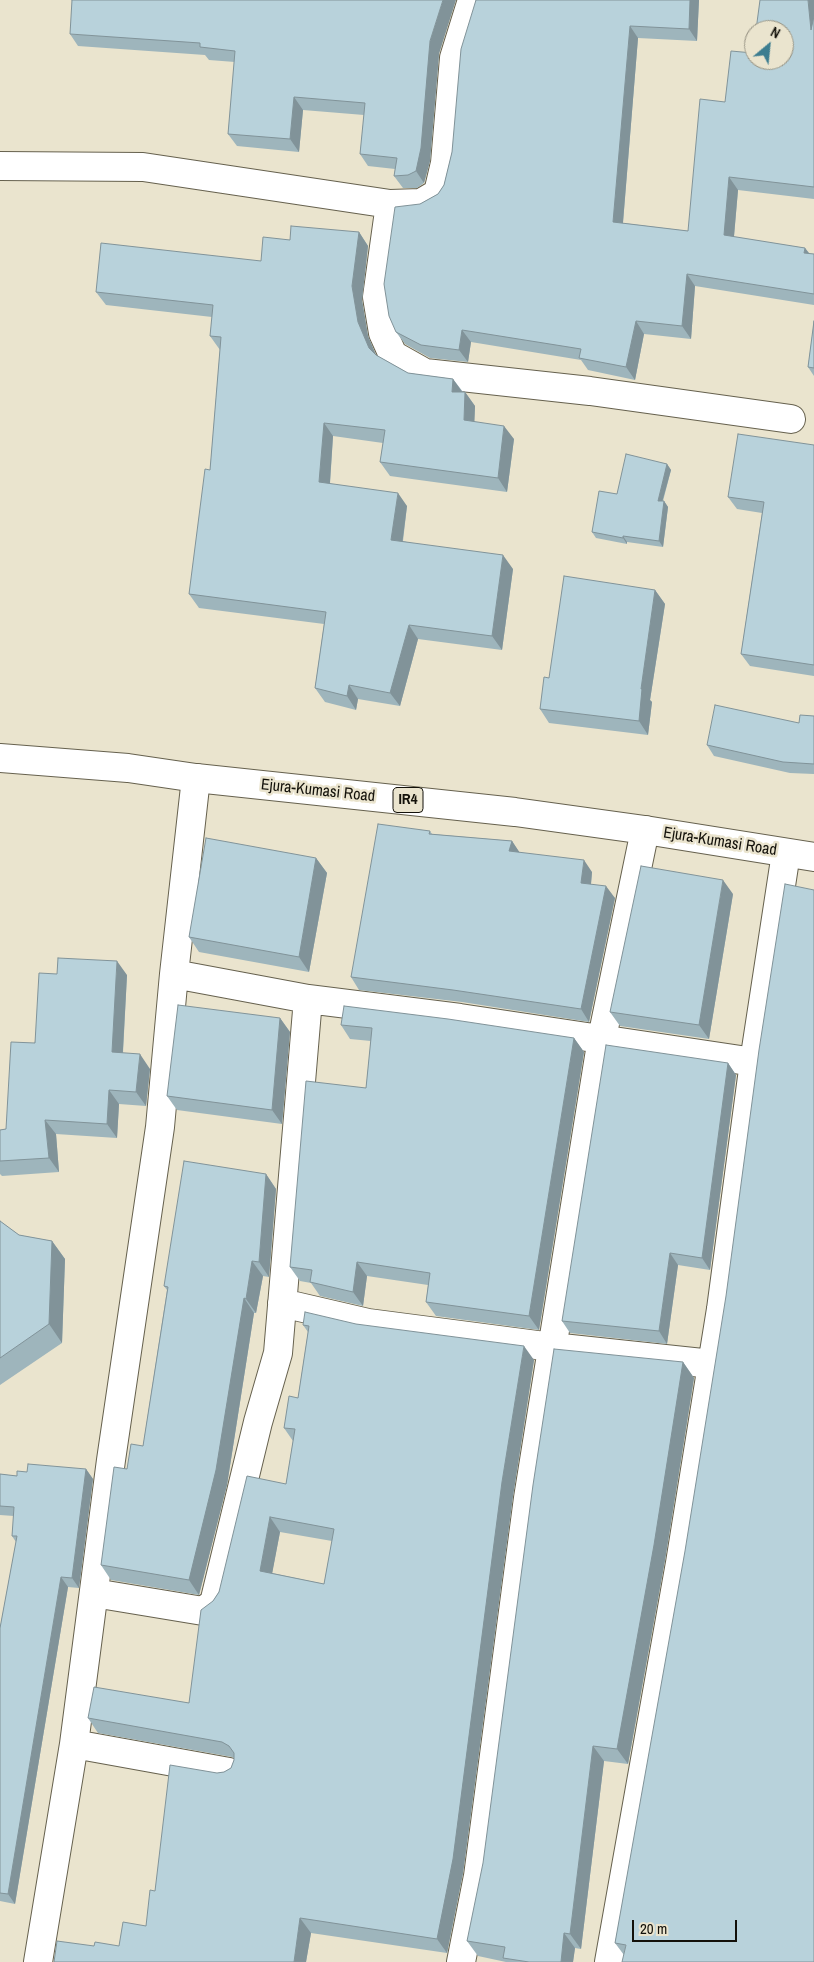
<!DOCTYPE html>
<html>
<head>
<meta charset="utf-8">
<style>
  body { margin:0 }
  #map { position:relative; width:814px; height:1962px; overflow:hidden; background:#eae4ce; font-family:"Archivo Narrow",sans-serif }
  canvas { display:block }
  .north { position:absolute; left:744px; top:20px; width:50px; height:50px; box-sizing:border-box; background:#eae4ce; border:1px solid #949080; border-radius:50%; rotate:28deg; font-size:14px; font-weight:700; line-height:20px; text-align:center; color:#13110a }
  .north::after { content:''; display:block; margin:auto; width:18px; height:22px; background:#3c7d90; clip-path:polygon(50% 0,100% 100%,50% 72%,0 100%) }
  .scale { position:absolute; left:632px; top:1920px; width:105px; height:22px; box-sizing:border-box; border:2px solid #13110a; border-top:0; padding-left:6px; font-size:15px; line-height:18px; white-space:nowrap; color:#13110a; -webkit-text-stroke:4px #eae4ce; paint-order:stroke }
</style>
</head>
<body>
<div id="map">
<canvas width="814" height="1962"></canvas>
<div class="north">N</div>
<div class="scale">20 m</div>
</div>
<script>
const ctx = document.querySelector('canvas').getContext('2d');
ctx.lineJoin = 'round';
function shape(rows) {
  const path = new Path2D();
  for (const r of rows) {
    path.moveTo(r[0], r[1]);
    for (let i = 2; i < r.length; i += 2) path.lineTo(r[i], r[i + 1]);
  }
  return path;
}
function trace(path, color, width, dash) {
  ctx.strokeStyle = color;
  ctx.lineWidth = width;
  ctx.lineCap = dash ? 'butt' : 'round';
  ctx.setLineDash(dash || []);
  ctx.stroke(path);
}
function fillPath(path, color) {
  ctx.fillStyle = color;
  ctx.fill(path, 'evenodd');
}
function write(font, color, halo, rows, align = 'center') {
  ctx.font = font + ' "Archivo Narrow",sans-serif';
  ctx.lineWidth = 5;
  ctx.setLineDash([]);
  ctx.textBaseline = 'middle';
  ctx.strokeStyle = halo;
  ctx.fillStyle = color;
  for (const [text, x, y, turn = 0] of rows) {
    ctx.save();
    ctx.translate(x, y);
    ctx.rotate((+turn || 0) * Math.PI / 180);
    ctx.textAlign = isNaN(turn) ? turn : align;
    if (halo) ctx.strokeText(text, 0, 0);
    ctx.fillText(text, 0, 0);
    ctx.restore();
  }
}
const minor = shape([
  [0,166,143,167,390,204,421,203,438,193,445,163,454,58,472,0],
  [390,204,377,297,383,333,393,355,425,373,590,391,791,419],
  [308,999,460,1018,754,1062],
  [282,1303,368,1323,552,1347,712,1364],
  [94,1593,203,1611,214,1603,258,1422,278,1353,308,999,174,974],
  [74,1744,229,1772],
  [38,1962,74,1744,111,1460,160,1127,174,974,196,778],
  [461,1962,478,1876,528,1498,602,1038,645,830],
  [609,1962,680,1563,721,1309,754,1062,786,853]
]);
const primary = shape([
  [0,758,128,768,196,778,515,812,645,830,814,857]
]);
trace(minor, '#66614e', 30);
trace(primary, '#66614e', 30);
trace(minor, '#fff', 28);
trace(primary, '#fff', 28);
fillPath(shape([
  [476,0,699,0,697,41,638,38,623,223,688,231,725,102,753,53,814,0,814,199,738,190,734,237,805,248,810,254,814,254,814,305,695,286,691,339,644,334,635,380,588,370,581,360,471,342,468,362,430,358,405,344,396,332,420,204,438,194,444,185,452,152],
  [70,34,439,54,430,161,424,183,417,188,403,188,394,176,395,169,368,166,360,154,364,115,303,110,299,152,237,146,228,134,235,62,209,60,205,55,78,46],
  [359,232,368,246,362,300,368,336,376,355,408,373,453,379,463,392,465,392,475,406,474,422,514,439,507,492,390,476,380,462,383,443,333,436,330,484,407,506,403,541,513,569,502,650,418,639,400,706,358,699,356,710,325,702,315,688,324,624,199,608,189,594,210,470,220,350,210,336,212,317,106,305,96,292,261,261,290,240],
  [814,321,814,376,808,367],
  [814,445,814,676,750,666,741,654,762,513,737,509,728,497],
  [667,464,671,470,663,501,664,501,668,507,663,547,627,542,627,544,596,538,592,532,617,494],
  [655,590,665,604,650,700,652,702,648,735,549,723,540,709,549,678],
  [814,716,814,774,790,773,714,756,707,745,799,723],
  [430,831,432,834,512,841,519,852,592,872,591,884,615,898,589,1022,462,1002,359,990,351,977],
  [316,858,327,873,309,972,199,952,189,937],
  [814,890,624,1955,615,1943],
  [733,894,709,1039,620,1026,610,1012],
  [57,974,127,975,123,1053,150,1069,146,1106,119,1104,117,1138,56,1134,59,1172,2,1176,0,1174,0,1130,6,1129],
  [280,1018,290,1032,282,1124,177,1110,167,1096],
  [341,1025,574,1038,584,1052,539,1330,436,1316,426,1302,428,1285,367,1276,363,1306,320,1296,311,1283,300,1281,290,1267,366,1088,371,1041,350,1039],
  [728,1063,736,1075,710,1270,678,1265,667,1344,570,1333,562,1321],
  [266,1174,276,1189,269,1277,263,1276,256,1313,254,1313,227,1485,199,1595,111,1580,101,1565,127,1469,143,1446,167,1290,164,1286],
  [0,1221,19,1235,52,1241,65,1259,62,1343,0,1385],
  [356,1324,534,1360,513,1496,463,1873,447,1953,311,1933,306,1962,54,1962,94,1946,119,1946,146,1926,155,1891,217,1773,224,1772,231,1768,234,1760,234,1758,232,1757,98,1733,88,1718,189,1703,213,1601,286,1484,293,1441,284,1428,298,1398,308,1332,303,1325],
  [280,1532,332,1541,324,1584,272,1573],
  [683,1362,694,1378,665,1560,628,1764,604,1761,581,1949,575,1948,573,1962,506,1962,478,1956,467,1941],
  [86,1469,93,1479,79,1588,68,1587,15,1904,0,1901,0,1628,16,1542,12,1536,14,1516,0,1515,0,1474,17,1476,27,1472]
]), '#9eb5bc');
fillPath(shape([
  [443,0,456,0,439,54,430,161,424,183,416,171,430,41],
  [690,0,699,0,697,41,689,29],
  [808,0,814,0,814,35,811,30],
  [630,26,638,38,622,234,613,222],
  [294,97,303,110,299,152,290,139],
  [729,177,738,190,733,247,724,235],
  [359,232,368,246,362,300,368,336,379,362,369,348,358,322,352,286],
  [805,248,814,260,804,253],
  [687,274,695,286,691,339,682,326],
  [636,321,644,334,635,380,626,367],
  [462,330,471,342,468,362,459,350],
  [453,379,463,393,452,392],
  [465,392,475,406,474,434,464,420],
  [324,423,333,436,329,496,319,482],
  [504,426,514,439,507,492,498,478],
  [667,464,671,470,661,506,658,501],
  [398,493,407,506,401,553,391,540],
  [664,501,668,507,663,547,659,541],
  [623,536,627,542,627,544,623,538],
  [503,555,513,569,502,650,492,636],
  [655,590,665,604,650,700,652,702,648,735,639,721,641,689],
  [409,625,418,639,400,706,390,693],
  [349,685,358,699,356,710,347,696],
  [512,841,520,853,509,851],
  [316,858,327,873,309,972,299,957],
  [584,860,592,872,590,895,581,883],
  [723,880,733,894,709,1039,699,1025],
  [606,886,615,898,589,1022,581,1009],
  [117,961,127,975,122,1067,112,1052],
  [280,1018,290,1032,282,1124,272,1110],
  [574,1038,584,1052,539,1330,529,1316],
  [140,1054,150,1069,146,1106,136,1092],
  [728,1063,736,1075,710,1270,702,1258],
  [109,1090,119,1104,117,1138,107,1124],
  [45,1120,56,1134,59,1172,49,1158],
  [266,1174,276,1189,269,1277,259,1262],
  [52,1241,65,1259,62,1343,49,1324],
  [670,1253,678,1265,667,1344,659,1331],
  [252,1261,263,1276,256,1313,246,1299],
  [357,1262,367,1276,363,1306,353,1292],
  [244,1298,254,1313,227,1485,199,1595,189,1580],
  [524,1346,534,1360,513,1496,463,1873,447,1953,437,1939,502,1482],
  [683,1362,694,1378,665,1560,628,1764,617,1749],
  [86,1469,93,1479,79,1588,72,1578],
  [270,1517,280,1532,270,1585,260,1571],
  [61,1577,68,1587,15,1904,8,1894],
  [593,1746,604,1761,581,1949,570,1934],
  [300,1918,311,1933,306,1962,294,1962],
  [564,1933,575,1948,573,1962,561,1962]
]), '#819399');
const building = shape([
  [72,0,443,0,430,41,421,148,416,171,408,175,394,176,397,158,360,154,365,103,294,97,290,139,228,134,235,51,200,47,200,43,70,34,72,0],
  [476,0,690,0,689,29,630,26,613,222,688,231,700,99,725,102,731,51,753,53,754,48,754,60,784,60,784,30,756,30,760,0,808,0,811,30,814,16,814,187,729,177,724,235,805,248,804,253,814,254,814,294,687,274,682,326,636,321,626,367,579,358,581,349,462,330,459,350,421,345,396,332,389,316,384,284,395,207,420,204,438,194,444,185,452,152,461,49,476,0],
  [291,226,359,232,352,286,358,322,369,348,376,355,408,373,453,379,452,392,465,392,464,420,504,426,498,478,380,462,385,430,324,423,319,482,398,493,391,540,503,555,492,636,409,625,390,693,349,685,347,696,315,688,326,612,189,594,205,469,210,470,221,337,210,336,213,305,96,292,101,243,261,261,263,237,290,240,291,226],
  [814,321,814,368,808,367,814,321],
  [738,434,814,445,814,665,741,654,764,502,728,497,738,434],
  [626,454,667,464,658,501,664,501,659,541,623,536,623,538,592,532,599,491,617,494,626,454],
  [564,576,655,590,641,689,642,689,639,721,540,709,544,677,549,678,564,576],
  [715,705,799,723,800,715,814,716,814,764,783,762,707,745,715,705],
  [378,824,430,831,429,834,512,841,509,851,584,860,581,883,606,886,581,1009,453,990,351,977,378,824],
  [206,838,316,858,299,957,189,937,206,838],
  [641,866,723,880,699,1025,610,1012,641,866],
  [785,884,814,890,814,1962,622,1962,626,1945,615,1943,685,1551,726,1296,759,1050,785,884],
  [58,958,117,961,112,1052,140,1054,136,1092,109,1090,107,1124,45,1120,49,1158,0,1161,0,1130,6,1129,11,1042,35,1043,39,973,57,974,58,958],
  [178,1005,280,1018,272,1110,167,1096,178,1005],
  [344,1006,448,1019,574,1038,529,1316,426,1302,430,1273,357,1262,353,1292,310,1282,312,1270,290,1267,306,1081,366,1088,372,1028,341,1025,344,1006],
  [606,1045,728,1063,702,1258,670,1253,659,1331,562,1321,606,1045],
  [184,1161,266,1174,259,1262,252,1261,246,1299,244,1298,216,1470,189,1580,101,1565,114,1467,127,1469,131,1444,143,1446,168,1287,164,1286,184,1161],
  [0,1221,19,1235,52,1241,49,1324,0,1358,0,1221],
  [305,1312,356,1324,524,1346,502,1482,453,1859,437,1939,300,1918,294,1962,54,1962,57,1941,94,1946,95,1942,119,1946,123,1922,146,1926,150,1890,155,1891,170,1765,217,1773,224,1772,231,1768,234,1760,234,1753,229,1746,222,1742,88,1718,94,1687,189,1703,201,1610,213,1601,219,1592,247,1476,286,1484,295,1429,284,1428,289,1396,298,1398,309,1326,303,1325,305,1312],
  [270,1517,334,1529,324,1584,260,1571,270,1517],
  [554,1349,683,1362,654,1545,617,1749,593,1746,570,1934,564,1933,561,1962,529,1962,503,1958,505,1947,467,1941,483,1863,533,1485,554,1349],
  [28,1464,86,1469,72,1578,61,1577,8,1894,0,1893,0,1628,17,1536,12,1536,14,1507,0,1506,0,1474,17,1476,17,1471,27,1472,28,1464]
]);
fillPath(building, '#b8d2db');
trace(building, '#819399', 1);
for (const [x, y, w] of [
  [408,800,30]
]) {
  const box = new Path2D();
  box.roundRect(x - w / 2, y - 12.5, w, 25, 4);
  ctx.fillStyle = '#eae4ce';
  ctx.fill(box);
  trace(box, '#13110a', 1);
}
write('bold 15px', '#13110a', null, [
  ["IR4",408,800]
]);
write('16px', '#13110a', '#eae4ce', [
  ["Ejura-Kumasi Road",318,791,6],
  ["Ejura-Kumasi Road",720,842,9]
]);
</script>
</body>
</html>
